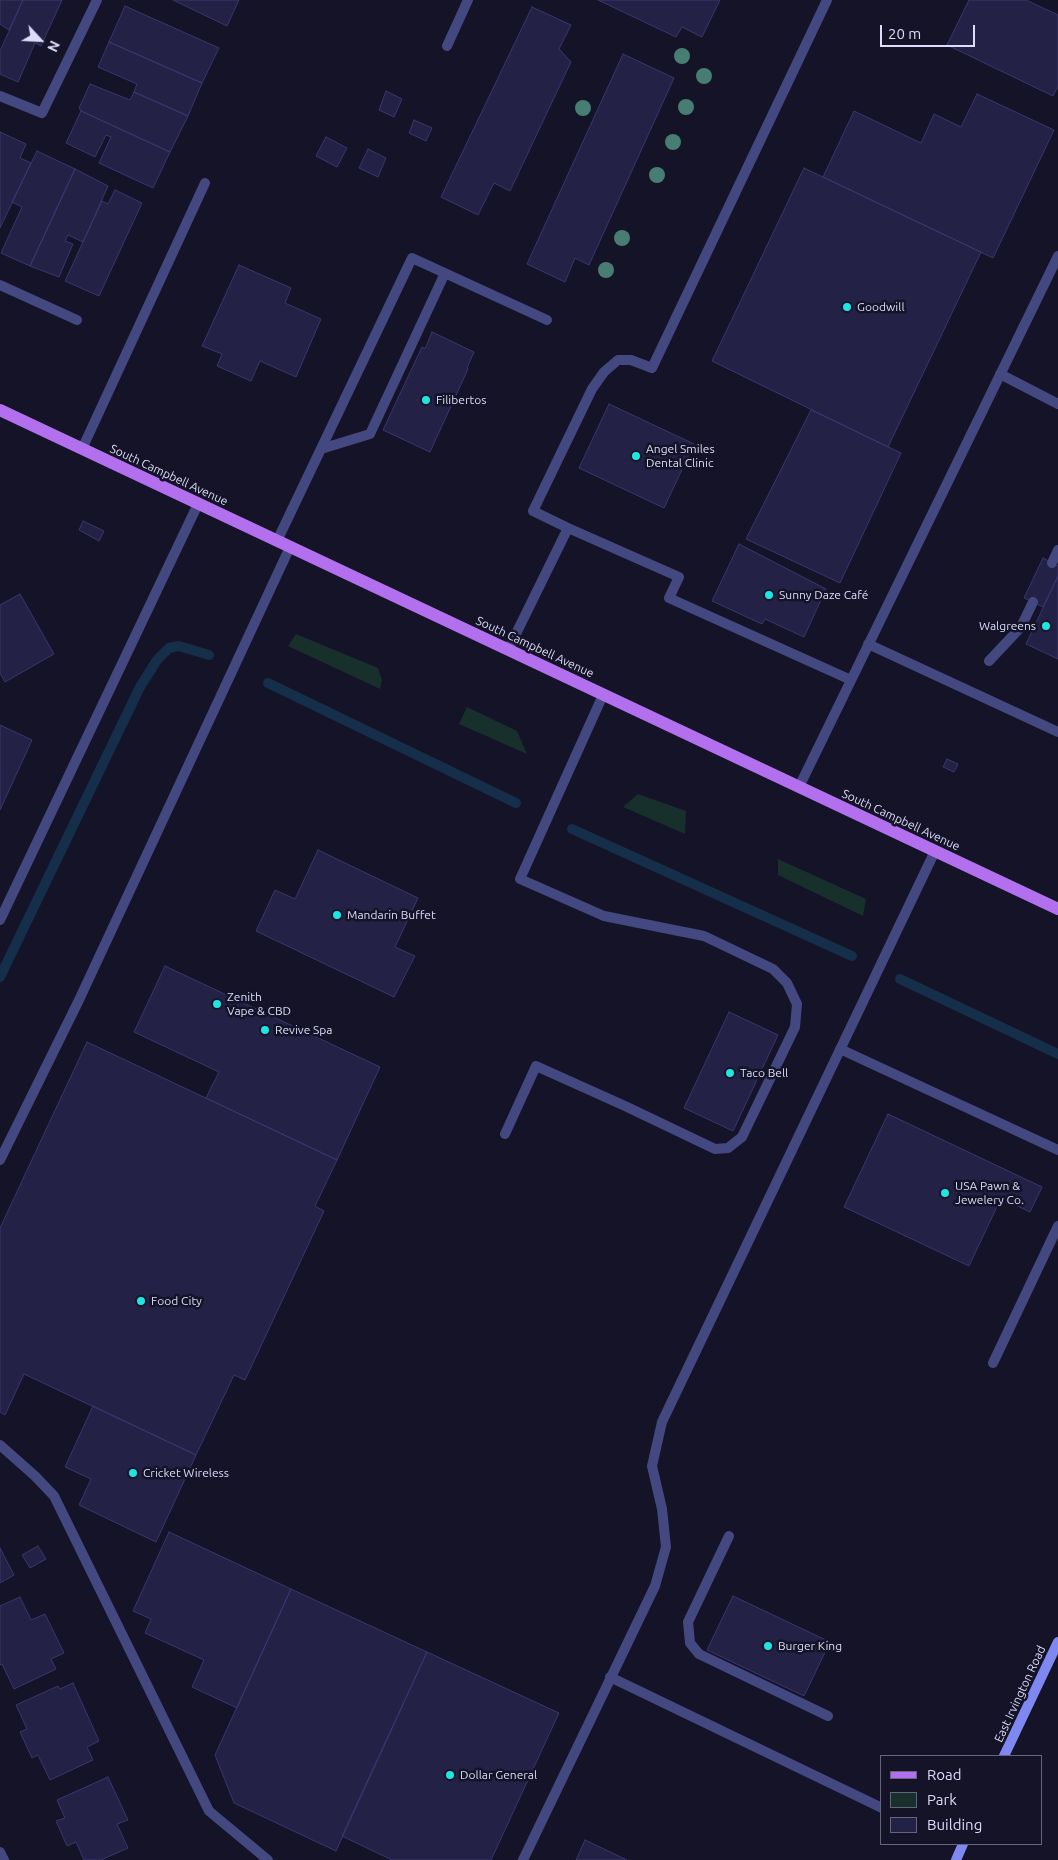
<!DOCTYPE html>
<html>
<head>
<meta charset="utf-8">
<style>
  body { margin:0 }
  #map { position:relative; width:1058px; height:1860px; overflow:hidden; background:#141327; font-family:Ubuntu,sans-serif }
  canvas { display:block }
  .legend { position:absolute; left:880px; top:1755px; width:162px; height:90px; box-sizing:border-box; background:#141327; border:1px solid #64647c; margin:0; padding:6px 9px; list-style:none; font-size:15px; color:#ddddfb }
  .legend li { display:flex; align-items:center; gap:10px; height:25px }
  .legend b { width:25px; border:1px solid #64647c }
  .north { position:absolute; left:15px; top:15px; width:50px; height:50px; -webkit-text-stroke:4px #141327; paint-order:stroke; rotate:115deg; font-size:14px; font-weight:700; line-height:20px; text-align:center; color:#ddddfb }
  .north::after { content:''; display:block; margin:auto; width:18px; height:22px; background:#ddddfb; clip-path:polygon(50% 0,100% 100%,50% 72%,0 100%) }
  .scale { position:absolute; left:880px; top:25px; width:95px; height:22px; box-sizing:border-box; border:2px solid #ddddfb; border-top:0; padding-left:6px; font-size:15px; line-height:18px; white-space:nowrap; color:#ddddfb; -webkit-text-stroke:4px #141327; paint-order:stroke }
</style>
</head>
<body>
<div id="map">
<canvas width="1058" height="1860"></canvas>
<ul class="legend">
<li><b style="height:6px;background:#b270ef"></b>Road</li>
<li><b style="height:14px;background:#17302c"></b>Park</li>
<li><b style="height:14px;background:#242146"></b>Building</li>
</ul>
<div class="north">N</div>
<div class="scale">20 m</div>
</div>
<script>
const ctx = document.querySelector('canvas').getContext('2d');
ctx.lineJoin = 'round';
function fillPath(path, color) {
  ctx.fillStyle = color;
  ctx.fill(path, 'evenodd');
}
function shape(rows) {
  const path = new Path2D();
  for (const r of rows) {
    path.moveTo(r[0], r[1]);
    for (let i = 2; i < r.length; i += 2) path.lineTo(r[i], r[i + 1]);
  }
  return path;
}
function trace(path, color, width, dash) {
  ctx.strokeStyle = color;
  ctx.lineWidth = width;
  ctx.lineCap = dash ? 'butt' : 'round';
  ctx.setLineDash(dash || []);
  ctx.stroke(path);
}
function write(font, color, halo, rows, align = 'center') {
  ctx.font = font + ' Ubuntu,sans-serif';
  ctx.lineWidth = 5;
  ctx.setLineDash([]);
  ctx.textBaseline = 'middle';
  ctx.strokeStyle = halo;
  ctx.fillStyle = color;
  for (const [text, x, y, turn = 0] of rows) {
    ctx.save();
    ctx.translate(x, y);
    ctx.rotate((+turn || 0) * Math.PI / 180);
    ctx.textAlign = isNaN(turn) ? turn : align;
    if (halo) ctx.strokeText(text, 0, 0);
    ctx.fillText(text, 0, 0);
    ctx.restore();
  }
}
fillPath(shape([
  [296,634,378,668,382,680,380,689,288,646],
  [467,707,517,731,527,754,459,724],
  [638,794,686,811,685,834,623,807],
  [778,859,866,899,863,916,778,875]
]), '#17302c');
trace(shape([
  [268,683,516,803],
  [572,829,852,956],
  [0,977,140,687,157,660,169,648,179,646,209,655],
  [900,979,1058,1054]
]), '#152e49', 10);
const building = shape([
  [0,0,23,0,9,30,0,24,0,0],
  [23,0,62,0,41,46,35,43,18,82,0,74,0,51,23,0],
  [173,0,239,0,227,26,173,0],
  [598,0,720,0,702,37,682,27,676,37,598,0],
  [969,0,1026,0,1058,15,1058,86,1053,96,947,45,969,0],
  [125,6,219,48,202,83,109,42,125,6],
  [532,7,571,25,559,49,571,62,510,191,494,183,478,215,441,197,532,7],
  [109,42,202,83,188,116,134,92,137,84,98,67,109,42],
  [623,54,674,78,589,265,575,258,565,282,527,264,623,54],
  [90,84,130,100,134,92,188,116,170,152,81,111,79,108,90,84],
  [386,91,402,99,394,117,379,110,386,91],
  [977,94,1054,130,993,258,823,177,854,111,921,143,934,114,961,127,977,94],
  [81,111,170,152,153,188,99,163,111,137,106,135,95,157,66,143,81,111],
  [414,120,432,128,426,141,409,133,414,120],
  [0,132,26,144,20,158,31,163,0,228,0,132],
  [326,137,347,148,337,167,316,156,326,137],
  [368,149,386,158,378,177,359,168,368,149],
  [37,151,75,169,30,266,1,253,22,207,12,202,37,151],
  [804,168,981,252,888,447,712,361,804,168],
  [75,169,108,186,83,242,68,235,65,241,73,244,59,277,30,266,75,169],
  [115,190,142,203,99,296,65,281,102,201,108,204,115,190],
  [239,265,291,288,285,303,321,319,296,377,260,361,251,381,217,366,222,354,202,346,239,265],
  [432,332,474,352,467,368,468,369,430,452,383,430,422,347,425,349,432,332],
  [609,404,694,444,664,508,579,468,609,404],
  [811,410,901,453,840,583,746,539,811,410],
  [83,521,104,531,99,541,79,530,83,521],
  [739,544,826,589,804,637,765,619,762,624,712,601,739,544],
  [1043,558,1058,566,1058,576,1043,607,1024,598,1043,558],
  [1058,576,1058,659,1026,644,1058,576],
  [20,594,54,654,5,682,0,673,0,605,20,594],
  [0,725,32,740,0,810,0,725],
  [947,759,958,764,954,772,943,767,947,759],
  [318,850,418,898,395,947,415,956,394,997,256,931,275,890,295,899,318,850],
  [165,966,380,1067,337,1160,206,1098,219,1072,134,1032,165,966],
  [729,1012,778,1035,733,1131,684,1108,729,1012],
  [87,1042,337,1160,315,1206,324,1211,245,1380,234,1375,196,1455,24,1374,5,1415,0,1412,0,1228,87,1042],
  [888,1114,1042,1187,1030,1212,1001,1198,969,1266,844,1207,888,1114],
  [93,1406,196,1455,156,1542,79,1505,91,1479,65,1467,93,1406],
  [169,1532,291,1589,237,1708,192,1687,204,1660,145,1633,151,1619,133,1611,169,1532],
  [38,1546,46,1559,30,1568,22,1555,38,1546],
  [0,1548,14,1575,0,1583,0,1548],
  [291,1589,427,1652,336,1851,234,1803,215,1755,291,1589],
  [733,1596,830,1642,804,1696,707,1650,733,1596],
  [20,1597,31,1620,45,1614,64,1653,51,1659,56,1669,14,1689,2,1664,0,1665,0,1606,20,1597],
  [427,1652,559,1713,491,1860,392,1860,342,1836,427,1652],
  [73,1683,99,1741,87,1747,93,1760,50,1780,38,1755,32,1758,20,1732,27,1729,16,1705,58,1686,60,1689,73,1683],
  [108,1777,128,1820,117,1824,128,1848,101,1860,84,1860,76,1842,67,1846,56,1821,65,1818,57,1800,108,1777],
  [585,1840,627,1860,576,1860,585,1840]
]);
fillPath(building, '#242146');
trace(building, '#3b366f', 1);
trace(shape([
  [447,46,468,0],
  [0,96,42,113,97,0],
  [0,285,77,320],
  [1000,374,1058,404],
  [82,449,205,183],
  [321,449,370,434,445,273],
  [568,528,679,577,669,598,851,680],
  [277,541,412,258,547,320],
  [1052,563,1058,550],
  [868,644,1058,732],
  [508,650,568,528,533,511,592,389,604,372,618,360,631,360,652,368,827,0],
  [989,661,1021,627,1033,602],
  [799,787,1058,256],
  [0,920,198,504],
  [840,1049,1058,1150],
  [505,1134,536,1066,625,1106,715,1149,728,1148,742,1137,795,1027,797,1004,787,983,773,969,704,936,604,916,520,879,603,695],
  [0,1160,79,1000,290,547],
  [993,1363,1058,1226],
  [0,1445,35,1476,54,1496,209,1811,268,1860],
  [729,1536,688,1622,690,1643,699,1654,828,1716],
  [610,1677,882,1808],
  [523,1860,655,1586,666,1547,662,1509,652,1466,662,1422,935,851]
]), '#434880', 10);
trace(shape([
  [0,1852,4,1860]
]), '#434880', 10);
trace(shape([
  [1004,1756,1058,1642],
  [956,1860,963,1844]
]), '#7e88f0', 10);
trace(shape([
  [0,410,1058,909]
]), '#b270ef', 12);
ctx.fillStyle = '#477d72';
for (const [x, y] of [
  [682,56],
  [704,76],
  [686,107],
  [583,108],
  [673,142],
  [657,175],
  [622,238],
  [606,270]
]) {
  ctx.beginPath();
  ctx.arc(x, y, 8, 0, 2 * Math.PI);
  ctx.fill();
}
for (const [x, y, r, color] of [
  [847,307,5,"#1ee5e4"],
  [426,400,5,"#1ee5e4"],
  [636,456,5,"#1ee5e4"],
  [769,595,5,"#1ee5e4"],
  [1046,626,5,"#1ee5e4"],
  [337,915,5,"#1ee5e4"],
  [217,1004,5,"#1ee5e4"],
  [265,1030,5,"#1ee5e4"],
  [730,1073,5,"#1ee5e4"],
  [945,1193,5,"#1ee5e4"],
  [141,1301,5,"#1ee5e4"],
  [133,1473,5,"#1ee5e4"],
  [768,1646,5,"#1ee5e4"],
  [450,1775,5,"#1ee5e4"]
]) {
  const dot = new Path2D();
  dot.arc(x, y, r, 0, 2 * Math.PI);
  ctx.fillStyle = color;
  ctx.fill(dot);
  trace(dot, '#141327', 2);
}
write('12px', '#ddddfb', '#141327', [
  ["Goodwill",857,307],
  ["Filibertos",436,400],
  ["Angel Smiles",646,449],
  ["Dental Clinic",646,463],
  ["Sunny Daze Café",779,595],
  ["Walgreens",1036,626,"right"],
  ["Mandarin Buffet",347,915],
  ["Zenith",227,997],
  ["Vape & CBD",227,1011],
  ["Revive Spa",275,1030],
  ["Taco Bell",740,1073],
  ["USA Pawn &",955,1186],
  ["Jewelery Co.",955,1200],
  ["Food City",151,1301],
  ["Cricket Wireless",143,1473],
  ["Burger King",778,1646],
  ["Dollar General",460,1775]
], 'left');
write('12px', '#ddddfb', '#141327', [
  ["South Campbell Avenue",169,475,25],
  ["South Campbell Avenue",535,647,25],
  ["South Campbell Avenue",901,820,25],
  ["East Irvington Road",1020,1694,-65]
]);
</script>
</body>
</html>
